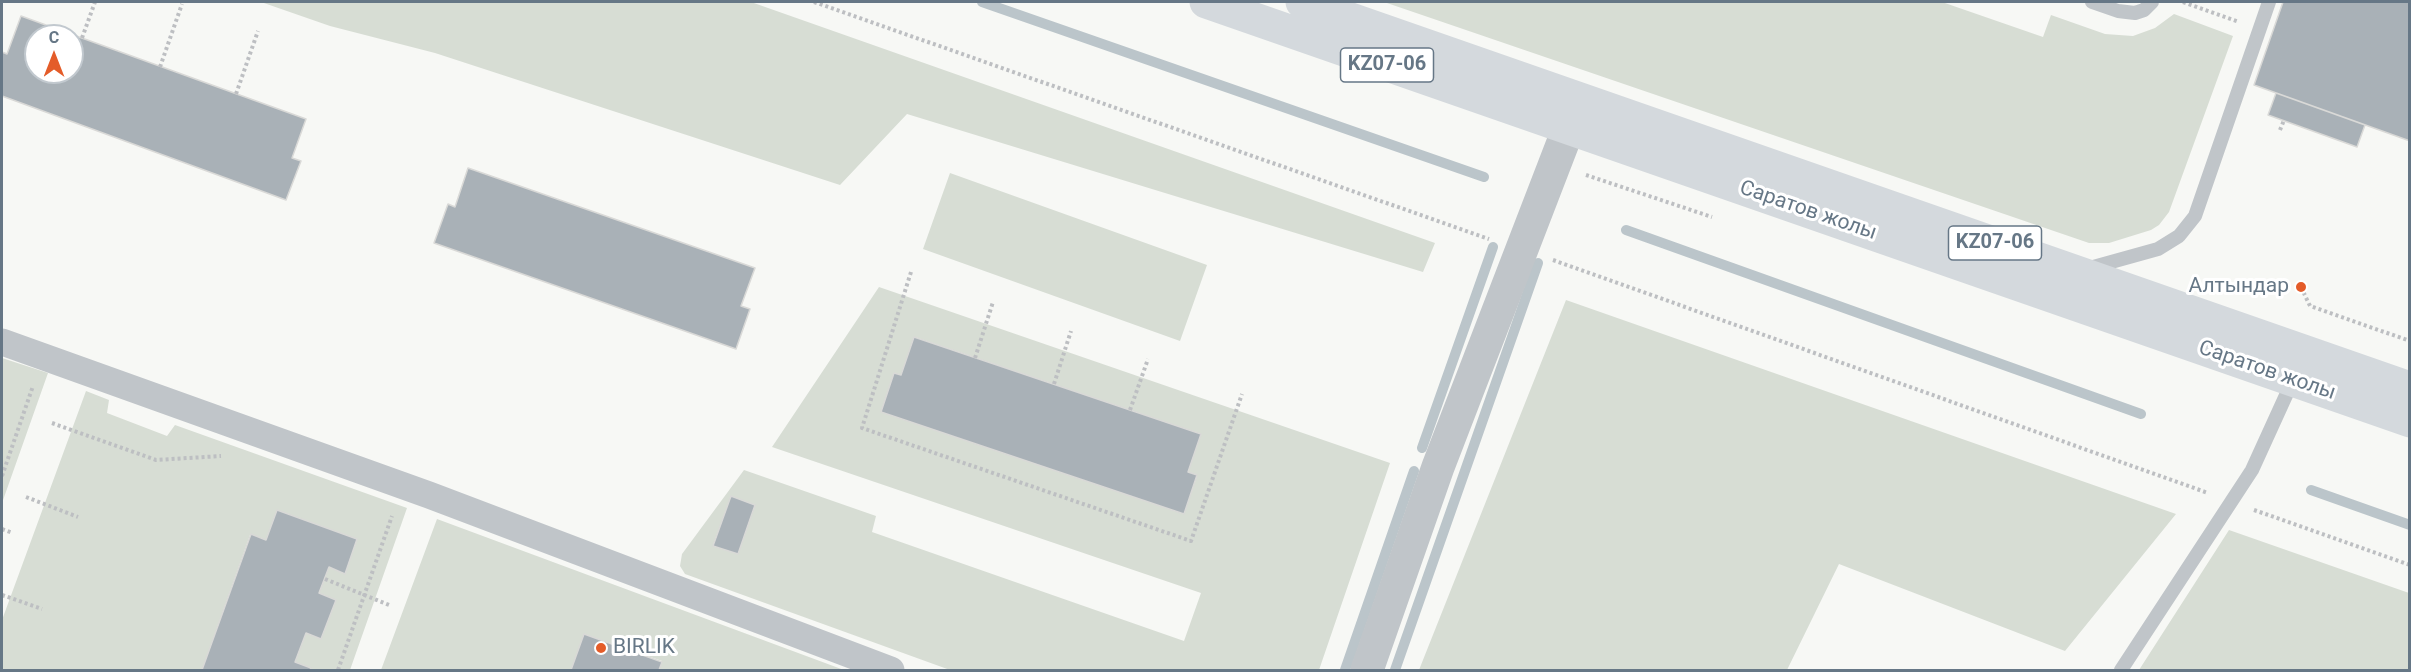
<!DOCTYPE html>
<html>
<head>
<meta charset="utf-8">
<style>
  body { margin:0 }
  #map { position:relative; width:2411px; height:672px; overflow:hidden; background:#f7f8f5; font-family:Roboto,sans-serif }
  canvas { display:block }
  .frame { position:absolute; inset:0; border:3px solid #667786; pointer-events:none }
  .north { position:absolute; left:24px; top:24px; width:60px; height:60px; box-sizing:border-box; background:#fff; border:2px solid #c2c9cf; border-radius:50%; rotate:0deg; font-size:16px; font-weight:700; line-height:24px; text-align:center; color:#667786 }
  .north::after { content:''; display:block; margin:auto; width:21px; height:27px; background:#e45c29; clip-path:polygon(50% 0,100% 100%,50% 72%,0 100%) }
</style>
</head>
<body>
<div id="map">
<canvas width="2411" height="672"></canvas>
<div class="frame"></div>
<div class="north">С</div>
</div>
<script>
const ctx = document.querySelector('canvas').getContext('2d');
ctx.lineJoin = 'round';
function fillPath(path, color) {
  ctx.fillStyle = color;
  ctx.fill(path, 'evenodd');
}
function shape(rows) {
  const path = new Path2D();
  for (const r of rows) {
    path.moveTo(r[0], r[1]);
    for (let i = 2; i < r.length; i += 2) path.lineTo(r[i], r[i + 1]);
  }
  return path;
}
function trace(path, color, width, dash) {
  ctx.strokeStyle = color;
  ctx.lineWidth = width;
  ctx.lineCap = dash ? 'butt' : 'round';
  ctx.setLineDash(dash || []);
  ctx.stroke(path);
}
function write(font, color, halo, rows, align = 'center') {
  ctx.font = font + ' Roboto,sans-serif';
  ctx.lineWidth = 6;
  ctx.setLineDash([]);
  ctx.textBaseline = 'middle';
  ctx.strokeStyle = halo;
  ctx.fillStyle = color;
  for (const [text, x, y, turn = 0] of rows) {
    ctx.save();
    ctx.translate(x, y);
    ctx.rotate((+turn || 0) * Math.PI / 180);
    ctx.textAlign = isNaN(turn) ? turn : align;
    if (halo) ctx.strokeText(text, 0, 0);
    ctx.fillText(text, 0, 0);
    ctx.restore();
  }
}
fillPath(shape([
  [261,2,751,2,1435,243,1423,272,907,114,840,185,435,53,330,26],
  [1384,2,1942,2,2043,37,2051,15,2105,34,2133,36,2155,28,2174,14,2233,36,2169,212,2159,225,2151,230,2109,243,2089,243],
  [950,173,1207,265,1180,341,923,249],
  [879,287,1390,463,1319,670,950,670,685,574,680,566,682,554,744,470,876,516,872,532,1184,641,1201,593,772,447],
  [915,337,1201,434,1188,472,1197,476,1184,514,881,412,894,373,901,375],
  [731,496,755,505,738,554,713,545],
  [1566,300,2176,514,2065,651,1839,564,1787,670,1419,670],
  [2,358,48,373,2,503],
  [86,391,109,400,107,413,167,436,175,425,407,508,350,670,310,670,311,669,295,662,306,633,321,638,336,600,319,593,329,567,345,573,357,540,277,511,266,540,250,535,202,670,2,670,2,620],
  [437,519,844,670,659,670,662,661,584,634,571,670,381,670],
  [2229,530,2409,593,2409,670,2139,670]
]), '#d7ddd4');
trace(shape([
  [982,2,1484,177],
  [1626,230,2141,414],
  [1422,448,1493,247],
  [2311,490,2410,525],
  [1345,670,1414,471],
  [1395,670,1538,263]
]), '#bbc5ca', 10);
const building = shape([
  [2283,2,2410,2,2410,141,2254,85,2283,2],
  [21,16,306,119,292,158,301,161,286,200,2,96,2,52,7,54,21,16],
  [36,36,72,36,72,72,36,72,36,36],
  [2276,93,2365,125,2357,147,2268,115,2276,93],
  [468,168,755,268,741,306,750,309,736,349,434,243,448,204,455,207,468,168],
  [914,337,1201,434,1188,472,1197,475,1184,514,881,412,894,373,901,375,914,337],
  [731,496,755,505,738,554,713,546,731,496],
  [277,510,357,539,345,574,329,567,319,593,336,600,321,639,306,633,295,662,311,668,310,670,202,670,251,534,266,540,277,510],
  [584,634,662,662,659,670,571,670,584,634]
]);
fillPath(building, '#a9b1b7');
trace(building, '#d9d9d7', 1.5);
trace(shape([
  [814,2,1489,239],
  [2183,2,2239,22],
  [82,38,95,2],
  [160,67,182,4],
  [236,94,258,31],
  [2280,130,2284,120],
  [1586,175,1712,217],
  [1553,260,2208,493],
  [911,272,862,428,1191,541,1242,394],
  [2301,287,2310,306,2410,341],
  [975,358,993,302],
  [1054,384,1071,331],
  [1130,410,1148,359],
  [52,423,156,460,221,456],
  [2,476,33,386],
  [26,497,78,517],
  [2254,510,2410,565],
  [2,529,13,533],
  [325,579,389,605],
  [2,595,42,609],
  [338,670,392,516]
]), '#bdbfc2', 4, [3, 3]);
trace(shape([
  [2092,2,2118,11,2135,13,2144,10,2152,2],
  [2086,269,2158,249,2179,236,2195,216,2269,2],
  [2121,670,2252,470,2293,380]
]), '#c0c5c9', 14);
trace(shape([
  [2,342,429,495,891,670]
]), '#c0c5c9', 27);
trace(shape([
  [1367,670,1438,467,1579,101]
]), '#c0c5c9', 33);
trace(shape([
  [1206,2,2410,421],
  [1302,2,2410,388]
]), '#d4d9dd', 33);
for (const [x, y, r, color] of [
  [2301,287,6,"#e45c29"],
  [601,648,6,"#e45c29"]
]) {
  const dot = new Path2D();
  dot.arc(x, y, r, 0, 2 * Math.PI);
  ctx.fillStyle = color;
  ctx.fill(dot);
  trace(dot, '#fff', 2);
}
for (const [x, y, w] of [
  [1387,65,93],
  [1995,243,93]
]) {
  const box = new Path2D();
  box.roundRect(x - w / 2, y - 17, w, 34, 4.5);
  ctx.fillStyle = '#fff';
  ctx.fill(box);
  trace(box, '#667786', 1.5);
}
write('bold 20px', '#667786', null, [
  ["KZ07-06",1387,65],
  ["KZ07-06",1995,243]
]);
write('21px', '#667786', '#fff', [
  ["Саратов жолы",1808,211,19],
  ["Саратов жолы",2267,371,19]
]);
write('21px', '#667786', '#fff', [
  ["Алтындар",2289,287],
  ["BIRLIK",613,648,"left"]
], 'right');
</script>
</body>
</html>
